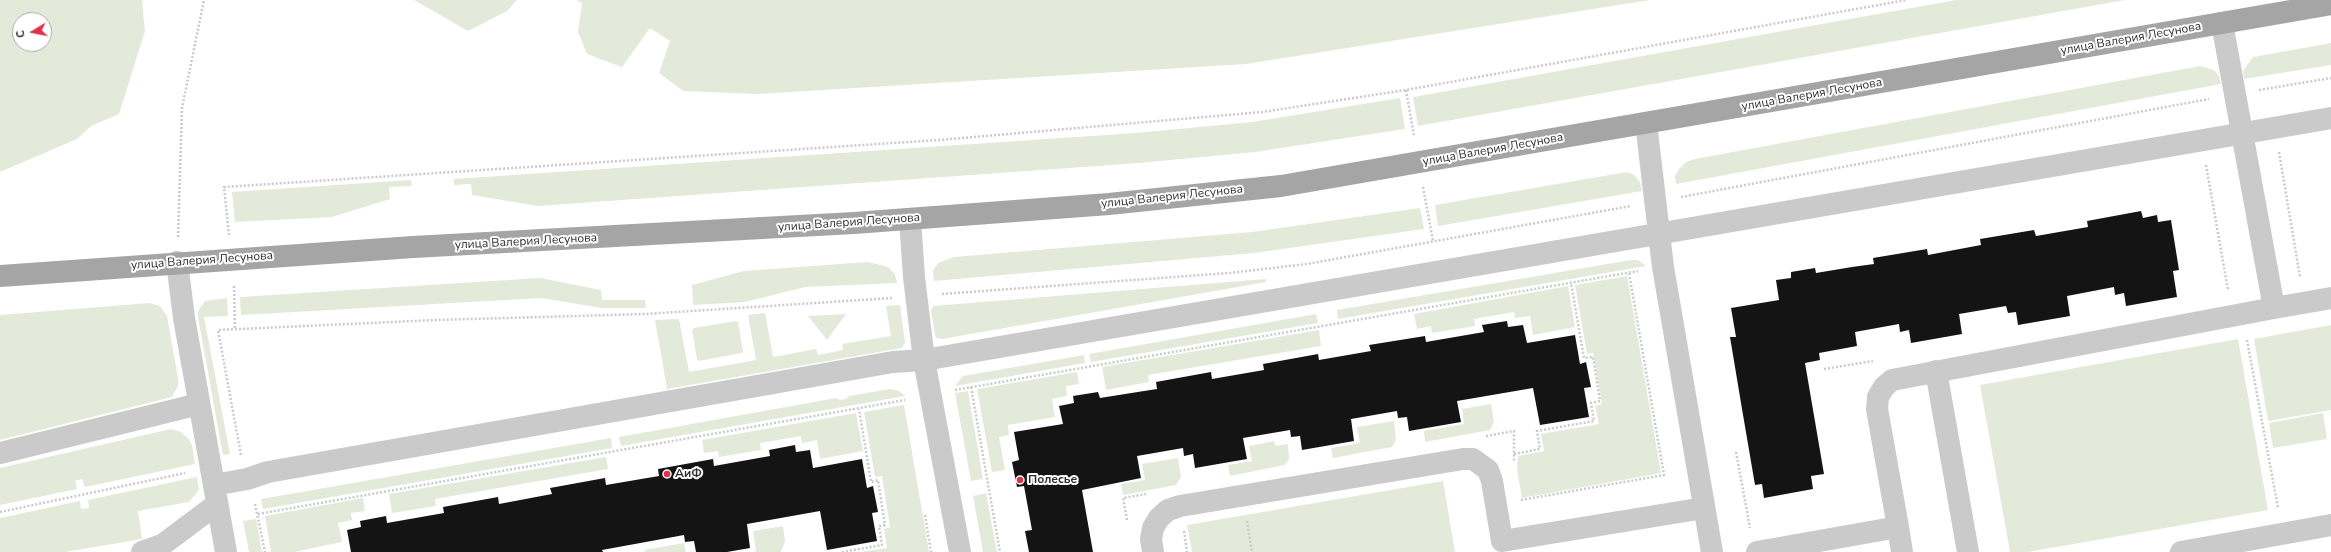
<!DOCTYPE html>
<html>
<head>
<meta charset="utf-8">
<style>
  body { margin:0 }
  #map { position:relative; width:2331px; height:552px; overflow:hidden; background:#fff; font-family:"Nunito Sans",sans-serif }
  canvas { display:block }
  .north { position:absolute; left:12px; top:12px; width:40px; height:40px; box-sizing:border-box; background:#fff; border:1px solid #ababab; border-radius:50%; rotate:260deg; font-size:11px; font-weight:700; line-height:16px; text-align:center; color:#2d2d2d }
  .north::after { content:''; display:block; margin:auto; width:14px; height:18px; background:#e2304b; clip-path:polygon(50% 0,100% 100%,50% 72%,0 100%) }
</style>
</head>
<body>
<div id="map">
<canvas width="2331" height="552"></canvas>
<div class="north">С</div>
</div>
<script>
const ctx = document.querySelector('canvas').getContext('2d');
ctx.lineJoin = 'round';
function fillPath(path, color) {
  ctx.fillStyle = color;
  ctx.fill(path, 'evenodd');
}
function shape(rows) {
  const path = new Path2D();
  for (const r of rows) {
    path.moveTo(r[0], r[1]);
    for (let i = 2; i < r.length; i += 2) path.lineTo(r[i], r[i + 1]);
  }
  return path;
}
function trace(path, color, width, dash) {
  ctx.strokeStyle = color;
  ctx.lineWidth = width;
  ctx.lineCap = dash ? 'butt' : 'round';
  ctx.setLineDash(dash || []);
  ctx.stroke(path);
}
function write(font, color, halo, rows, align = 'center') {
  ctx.font = font + ' "Nunito Sans",sans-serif';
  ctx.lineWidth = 4;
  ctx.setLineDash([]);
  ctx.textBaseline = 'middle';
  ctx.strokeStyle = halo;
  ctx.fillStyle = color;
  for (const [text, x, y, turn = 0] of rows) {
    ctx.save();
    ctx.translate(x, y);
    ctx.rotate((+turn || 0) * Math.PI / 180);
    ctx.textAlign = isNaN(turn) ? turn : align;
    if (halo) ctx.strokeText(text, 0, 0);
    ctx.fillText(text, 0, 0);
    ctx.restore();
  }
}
fillPath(shape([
  [0,0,142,0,145,31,119,114,91,126,77,139,0,172],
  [20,20,44,20,44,44,20,44],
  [414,0,517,0,507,11,468,31],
  [576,0,1650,0,1246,64,758,94,683,91,659,73,670,41,650,28,622,67,587,54,578,32,582,3],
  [1956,0,2125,0,1418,126,1413,97],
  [2331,43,2331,65,2244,79,2243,71,2253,57],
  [2200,66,2214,70,2219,76,2221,84,1676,184,1675,176,1679,169,1686,162,1695,159],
  [1400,98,1405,129,1255,152,1139,163,538,206,472,195,471,184,454,185,454,179,1136,133,1252,122],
  [1627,172,1634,175,1640,182,1642,191,1438,226,1435,205],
  [411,180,412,186,389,187,390,199,332,217,235,222,232,192],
  [1420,208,1424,229,1254,253,934,281,933,270,938,263,954,257,1252,232],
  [1631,260,1638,260,1646,266,1338,319,1337,310],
  [868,262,888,267,895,274,897,283,805,287,745,302,693,305,692,285,744,271],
  [1627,276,1661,473,1522,498,1517,470,1518,456,1544,451,1541,434,1599,424,1595,406,1602,404,1593,353,1587,354,1575,285],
  [540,278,601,290,602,300,645,300,646,308,602,308,541,298,241,315,240,297],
  [1266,279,1266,282,942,339,936,338,935,334,931,311,933,306],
  [1568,286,1575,327,1533,335,1530,316,1515,318,1514,312,1474,319,1475,326,1432,333,1431,326,1417,329,1414,314],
  [227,298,228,316,204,317,230,454,223,455,198,317,198,311,205,301],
  [149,303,160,306,167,316,178,378,178,386,172,397,0,440,0,315],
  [900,305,905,342,902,348,667,389,655,320,679,319,689,372,756,360,748,315,765,313,773,357,816,349,818,355,843,350,842,344,891,336,886,306],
  [846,314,827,340,808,316],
  [1316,314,1318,323,1091,362,1089,354],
  [736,321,738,322,743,351,742,353,699,361,697,359,692,330,694,328],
  [2331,325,2331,410,2268,421,2254,339],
  [1319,330,1321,346,1148,375,1149,382,1106,390,1102,367],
  [2238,339,2268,510,2028,552,2010,552,1980,385],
  [1084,355,1085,363,955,386,963,376],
  [1077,372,1079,384,1066,386,1067,396,1052,399,1055,417,1008,425,1009,435,999,437,1005,470,992,472,977,389],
  [890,389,899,391,905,396,621,446,619,437,836,398,840,400,846,399,849,396],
  [968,391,983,479,971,481,955,393],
  [1491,404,1494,422,1490,430,1425,442,1424,431,1464,424,1462,409],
  [904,405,929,552,861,552,887,548,884,529,890,527,882,476,875,477,864,412],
  [856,413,863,451,820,459,817,440,802,443,801,436,760,443,761,450,719,457,718,451,704,453,702,440],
  [2323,413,2327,439,2273,448,2269,423],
  [1394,421,1396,440,1392,447,1333,458,1331,448,1360,443,1357,427],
  [171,429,181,432,188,438,192,445,195,464,85,487,82,479,75,481,77,489,0,505,0,468],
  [611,438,612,448,263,509,261,499],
  [1274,441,1275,446,1288,444,1289,459,1285,465,1230,476,1228,465,1252,461,1249,446],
  [606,457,608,469,435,499,436,506,392,513,389,494],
  [1178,458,1181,477,1176,485,1123,495,1121,484,1145,480,1142,464],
  [197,477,199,490,189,502,138,511,142,539,65,552,0,552,0,518,80,501,81,509,89,508,88,500],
  [1443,481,1455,552,1192,552,1187,525],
  [986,493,997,552,983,552,973,496],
  [363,498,365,511,351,513,352,520,338,523,342,542,294,552,271,552,265,516],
  [256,519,262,552,249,552,243,521],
  [783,526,785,541,781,552,753,552,756,551,753,531],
  [684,543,686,552,645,552,644,550]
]), '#e4eada');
fillPath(shape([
  [2141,211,2143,218,2157,215,2158,222,2171,220,2179,270,2173,271,2177,297,2126,306,2124,293,2115,295,2114,287,2067,296,2070,316,2018,325,2016,312,2008,313,2006,306,1959,314,1962,334,1911,343,1909,330,1900,332,1899,324,1855,332,1857,346,1819,353,1820,360,1805,363,1824,474,1811,476,1813,489,1764,498,1762,484,1755,485,1741,403,1730,337,1736,337,1731,308,1779,300,1776,280,1791,278,1791,272,1815,268,1816,273,1852,267,1874,264,1873,258,1927,249,1928,255,1981,245,1980,239,2034,230,2036,236,2088,227,2087,221],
  [1507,321,1508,327,1523,325,1527,343,1575,335,1580,364,1586,362,1591,387,1584,388,1589,417,1540,425,1533,388,1457,401,1461,422,1409,431,1407,417,1398,418,1397,411,1351,419,1354,441,1302,450,1300,436,1291,437,1290,430,1243,438,1247,459,1195,468,1193,454,1184,456,1183,448,1137,456,1141,478,1082,490,1093,552,1029,552,1025,531,1032,530,1024,486,1017,487,1012,462,1019,460,1014,432,1063,424,1059,406,1074,403,1073,396,1098,392,1100,398,1144,391,1157,389,1156,382,1211,372,1212,379,1264,370,1263,364,1318,354,1319,360,1371,351,1369,345,1425,336,1426,342,1484,332,1482,325],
  [795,445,796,452,810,450,813,468,862,459,867,488,873,486,878,512,872,513,877,541,827,550,820,511,747,524,750,548,727,552,696,552,694,541,685,542,684,535,602,550,603,552,351,552,347,530,361,527,360,521,386,516,387,523,444,513,443,507,498,497,499,504,552,494,550,488,605,478,606,485,659,476,658,469,713,459,714,466,770,456,769,450]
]), '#141414');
trace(shape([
  [1406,90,1414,136],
  [2259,90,2331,78],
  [2279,152,2300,277],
  [2206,165,2228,290],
  [1423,187,1433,241],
  [1681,197,2209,99],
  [229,235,224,187,939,140,1262,112,1406,90,1906,0],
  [178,237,182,108,204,0],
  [234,286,235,330],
  [942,294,1229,273,1307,264,1631,206],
  [2247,340,2278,508],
  [1824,369,1873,361],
  [971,387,1000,552],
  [955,390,1638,271],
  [1486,436,1514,431,1514,461],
  [1736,452,1750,528],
  [1514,454,1540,449,1537,431,1594,421,1591,403,1600,401,1593,357,1584,358,1571,283],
  [241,455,218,330,436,320,645,314,892,298],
  [1521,500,1664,475,1629,273],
  [255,504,265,552],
  [0,512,185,473],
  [258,514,905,400],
  [925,515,931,552],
  [1127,520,1123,498,1146,494],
  [1247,521,1252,552],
  [1184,531,1187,552],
  [842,552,882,545,879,526,885,525,878,480,871,482,859,409]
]), '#cacaca', 2.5, [2, 2]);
trace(shape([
  [2222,23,2274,308,2331,298],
  [1646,123,1663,267,1712,552],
  [910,219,914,277,924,360,960,552],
  [177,262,184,318,226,552],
  [1936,371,1968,552],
  [0,453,199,404],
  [214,485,247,479,268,472,893,362,924,360,2331,118],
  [1898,527,1902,552],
  [142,552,162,545,217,504],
  [1153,552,1151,539,1153,528,1159,518,1168,510,1180,506,1463,459,1473,459,1488,470,1492,481,1502,541,1704,508],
  [1757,552,1898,527,1877,409,1878,397,1884,387,1892,380,2274,308],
  [2181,552,2331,525]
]), '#cacaca', 22);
trace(shape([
  [0,276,413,247,854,223,1109,204,1281,186,2331,4]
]), '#a5a5a5', 22);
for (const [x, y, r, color] of [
  [667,474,4,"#e2304b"],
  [1020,480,4,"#e2304b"]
]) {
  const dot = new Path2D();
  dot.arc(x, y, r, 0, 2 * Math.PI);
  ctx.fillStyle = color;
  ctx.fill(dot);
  trace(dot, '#fff', 1.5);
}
write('12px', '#2d2d2d', '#fff', [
  ["улица Валерия Лесунова",2131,39,-10],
  ["улица Валерия Лесунова",1812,95,-10],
  ["улица Валерия Лесунова",1493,150,-10],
  ["улица Валерия Лесунова",1172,197,-6],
  ["улица Валерия Лесунова",849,223,-4],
  ["улица Валерия Лесунова",526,242,-3],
  ["улица Валерия Лесунова",202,261,-4]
]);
write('bold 12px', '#2d2d2d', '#fff', [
  ["АиФ",675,474],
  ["Полесье",1028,480]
], 'left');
</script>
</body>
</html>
